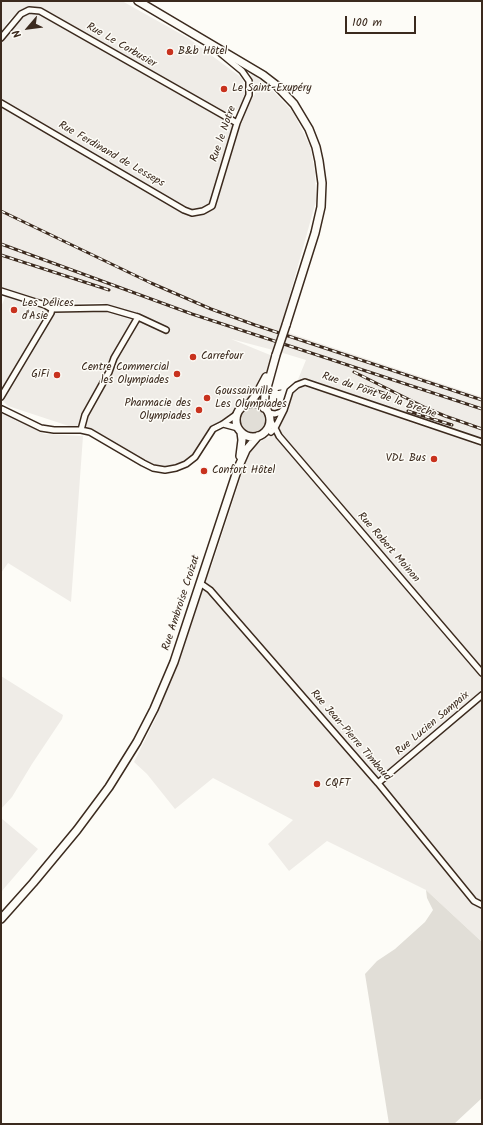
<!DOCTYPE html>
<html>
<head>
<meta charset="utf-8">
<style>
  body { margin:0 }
  #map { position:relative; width:483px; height:1125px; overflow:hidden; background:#fdfcf7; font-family:Kalam,sans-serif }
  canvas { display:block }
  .frame { position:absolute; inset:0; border:2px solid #3b2a1e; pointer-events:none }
  .north { position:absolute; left:8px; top:8px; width:40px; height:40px; -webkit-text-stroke:3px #fdfcf7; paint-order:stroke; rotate:242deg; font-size:11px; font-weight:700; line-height:16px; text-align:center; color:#3b2a1e }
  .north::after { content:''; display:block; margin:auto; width:14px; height:18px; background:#3b2a1e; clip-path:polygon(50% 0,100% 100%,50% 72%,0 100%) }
  .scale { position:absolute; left:345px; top:16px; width:71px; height:18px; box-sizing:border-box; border:2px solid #3b2a1e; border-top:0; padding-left:5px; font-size:12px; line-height:14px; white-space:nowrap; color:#3b2a1e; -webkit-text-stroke:3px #fdfcf7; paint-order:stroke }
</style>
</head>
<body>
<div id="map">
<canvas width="483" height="1125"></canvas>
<div class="frame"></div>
<div class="north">N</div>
<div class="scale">100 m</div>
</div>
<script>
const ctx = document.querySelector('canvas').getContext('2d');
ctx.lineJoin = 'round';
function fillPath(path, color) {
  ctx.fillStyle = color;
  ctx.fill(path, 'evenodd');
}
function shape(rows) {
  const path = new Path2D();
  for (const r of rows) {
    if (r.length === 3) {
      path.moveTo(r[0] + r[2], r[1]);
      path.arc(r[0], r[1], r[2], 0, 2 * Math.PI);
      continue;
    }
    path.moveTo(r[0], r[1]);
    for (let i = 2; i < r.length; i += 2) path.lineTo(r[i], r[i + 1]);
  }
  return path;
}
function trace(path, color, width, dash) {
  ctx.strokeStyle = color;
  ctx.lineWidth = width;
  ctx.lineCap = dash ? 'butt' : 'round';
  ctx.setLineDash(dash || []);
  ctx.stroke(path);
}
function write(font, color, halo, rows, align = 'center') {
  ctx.font = font + ' Kalam,sans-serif';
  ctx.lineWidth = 3;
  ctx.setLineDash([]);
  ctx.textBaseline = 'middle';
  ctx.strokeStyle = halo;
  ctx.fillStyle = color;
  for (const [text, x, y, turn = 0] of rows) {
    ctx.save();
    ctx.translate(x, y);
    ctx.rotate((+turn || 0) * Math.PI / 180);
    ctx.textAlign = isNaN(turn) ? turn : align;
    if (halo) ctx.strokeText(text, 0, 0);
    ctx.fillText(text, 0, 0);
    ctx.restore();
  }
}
fillPath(shape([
  [1,1,122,1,188,38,242,78,245,89,245,96,242,104,237,110,232,113,226,115,41,7,33,7,18,12,9,20,1,33],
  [36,10,237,123,255,94,250,71,273,91,293,112,310,146,315,172,316,201,280,330,482,397,482,942,426,890,327,841,289,871,268,844,293,820,213,778,175,809,147,774,134,762,156,718,166,693,204,583,212,565,249,452,264,439,268,438,278,428,306,360,273,350,231,339,275,357,262,385,250,403,240,409,237,414,213,429,195,457,176,468,153,468,113,446,81,430,8,406,1,399,1,307,6,295,55,312,103,311,143,323,146,317,102,303,55,304,1,287,1,38,21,14],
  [1,412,44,434,83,436,71,602,8,563,1,573],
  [1,676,63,715,62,719,32,764,12,797,1,809],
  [1,818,38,849,1,892]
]), '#efece7');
fillPath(shape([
  [254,420,14],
  [426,890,482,942,482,1098,454,1124,389,1124,365,974,377,961,395,949,425,922,433,910,427,898]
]), '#e1ded7');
const minor = shape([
  [1,38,21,14,29,10,40,11,237,123],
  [1,103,184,210,192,213,203,211,212,206,237,123,249,95,249,81,242,71,219,52],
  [1,291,45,305,52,309,107,308,138,317,166,330],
  [1,397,51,313,52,309],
  [2,409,41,428,54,430,81,430,90,432,143,463,153,468,165,470,176,468,186,464,195,457,213,429,223,424,237,414],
  [268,413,275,414,281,412,283,410],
  [270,420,275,428,279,436,482,673],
  [223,424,238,428],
  [81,430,85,415,109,372,114,358,138,317],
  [271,432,275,428,284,410,290,391,297,385,305,382,482,442],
  [200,583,210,590,378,783,474,901,482,905],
  [378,783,482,695]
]);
const secondary = shape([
  [138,1,263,75,276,85,294,104,309,129,316,147,319,161,322,183,321,207,315,233,286,325],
  [250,403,258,392,266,377],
  [253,420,17],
  [264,408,265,395,276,355],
  [240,456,242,440,241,432],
  [1,919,33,883,77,830,109,787,137,742,154,709,174,662,238,468,246,450,258,436]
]);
trace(minor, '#3b2a1e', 8);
trace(secondary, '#3b2a1e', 10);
trace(minor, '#fdfcf7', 5);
trace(secondary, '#fdfcf7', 7);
const rail = shape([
  [1,211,151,283,211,309,255,325,482,400],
  [1,244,192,314,482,409],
  [1,255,109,290],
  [354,372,426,408,445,416,482,429],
  [363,386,389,395],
  [408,411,452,425]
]);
trace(rail, '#3b2a1e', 3);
trace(rail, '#fdfcf7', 1.5, [4.5]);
const secondaryBridge = shape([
  [276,355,286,325]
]);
trace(secondaryBridge, '#3b2a1e', 10, []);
trace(secondaryBridge, '#fdfcf7', 7);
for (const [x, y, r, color] of [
  [170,52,4,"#c8321e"],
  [224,89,4,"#c8321e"],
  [14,310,4,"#c8321e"],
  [193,357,4,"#c8321e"],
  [177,374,4,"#c8321e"],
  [57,375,4,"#c8321e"],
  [207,398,4,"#c8321e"],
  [199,410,4,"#c8321e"],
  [434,459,4,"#c8321e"],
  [204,471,4,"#c8321e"],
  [317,784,4,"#c8321e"]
]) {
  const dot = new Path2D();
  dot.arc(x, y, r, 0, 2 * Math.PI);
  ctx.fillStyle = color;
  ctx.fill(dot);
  trace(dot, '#fdfcf7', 1.5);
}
write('11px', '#3b2a1e', '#fdfcf7', [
  ["Rue Le Corbusier",121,46,30],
  ["Rue le Notre",224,134,-71],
  ["Rue Ferdinand de Lesseps",111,155,30],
  ["Rue du Pont de la Breche",379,396,19],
  ["Rue Robert Moinon",388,548,49],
  ["Rue Ambroise Croizat",182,603,-72],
  ["Rue Lucien Sampaix",433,724,-40],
  ["Rue Jean-Pierre Timbaud",350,736,49]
]);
write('11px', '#3b2a1e', '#fdfcf7', [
  ["B&b Hôtel",178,52],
  ["Le Saint-Exupéry",232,89],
  ["Les Délices",22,304],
  ["d'Asie",22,317],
  ["Carrefour",201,357],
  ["Centre Commercial",169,368,"right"],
  ["les Olympiades",169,381,"right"],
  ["GiFi",49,375,"right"],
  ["Goussainville -",215,392],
  ["Les Olympiades",215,405],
  ["Pharmacie des",191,404,"right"],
  ["Olympiades",191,417,"right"],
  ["VDL Bus",426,459,"right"],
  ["Confort Hôtel",212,471],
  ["CQFT",325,784]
], 'left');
</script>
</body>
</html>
